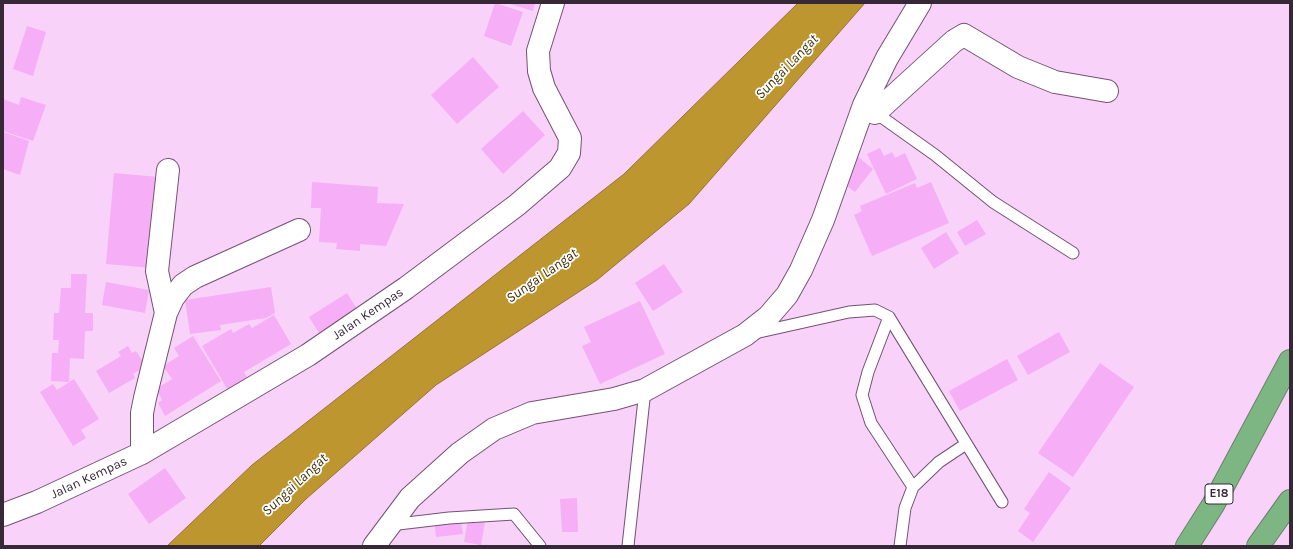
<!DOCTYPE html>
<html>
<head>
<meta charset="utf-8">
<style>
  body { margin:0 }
  #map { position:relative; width:1293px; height:549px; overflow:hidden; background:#f9d2f9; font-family:Karla,sans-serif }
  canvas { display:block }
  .frame { position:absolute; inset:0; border:4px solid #372837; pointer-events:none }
</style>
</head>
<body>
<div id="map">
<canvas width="1293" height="549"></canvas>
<div class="frame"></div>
</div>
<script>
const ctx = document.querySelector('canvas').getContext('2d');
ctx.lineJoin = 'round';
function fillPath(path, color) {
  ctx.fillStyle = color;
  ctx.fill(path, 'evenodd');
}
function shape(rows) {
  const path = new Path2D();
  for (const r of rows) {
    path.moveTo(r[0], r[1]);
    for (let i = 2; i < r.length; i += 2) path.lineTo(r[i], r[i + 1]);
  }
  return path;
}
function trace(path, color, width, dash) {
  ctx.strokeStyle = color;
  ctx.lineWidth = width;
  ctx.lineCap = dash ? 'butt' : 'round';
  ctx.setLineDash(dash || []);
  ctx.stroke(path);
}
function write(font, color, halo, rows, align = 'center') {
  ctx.font = font + ' Karla,sans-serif';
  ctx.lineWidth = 3.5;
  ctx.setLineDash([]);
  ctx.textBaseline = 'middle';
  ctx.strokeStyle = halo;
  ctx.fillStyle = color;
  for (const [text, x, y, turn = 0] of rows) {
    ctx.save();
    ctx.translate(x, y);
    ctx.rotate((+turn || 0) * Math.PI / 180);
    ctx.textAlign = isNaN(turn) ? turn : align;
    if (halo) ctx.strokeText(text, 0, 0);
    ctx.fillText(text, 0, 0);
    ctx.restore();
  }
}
const water = shape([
  [798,3,865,3,689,204,597,280,436,385,306,499,259,546,167,546,252,465,624,174,798,3]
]);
fillPath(water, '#bd9630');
trace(water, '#957532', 1);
fillPath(shape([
  [495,3,523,12,511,46,484,36],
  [507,3,535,3,533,11],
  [27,26,46,32,33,76,13,69],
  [473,57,499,87,457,124,431,95],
  [21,97,46,105,33,141,3,131,3,99,19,105],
  [523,111,545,135,503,174,481,149],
  [3,132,29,141,20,175,3,169],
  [880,148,884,156,892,152,895,158,905,153,917,179,886,194,867,154],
  [858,157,873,169,855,192,839,180],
  [114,173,159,177,152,268,106,264],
  [312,182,378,187,377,203,404,204,386,246,360,244,360,251,336,249,337,243,319,242,321,208,311,208],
  [931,182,949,223,872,256,854,215,862,211,860,206,915,183,917,188],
  [977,220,986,234,965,246,957,232],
  [946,232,959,253,934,269,921,248],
  [664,264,683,292,653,311,635,283],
  [71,274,87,274,85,313,93,313,93,331,85,331,84,359,70,358,69,382,51,381,52,353,58,353,59,340,53,340,54,313,59,313,61,288,71,288],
  [106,282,149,290,145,313,102,305],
  [271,287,275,313,266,318,220,325,221,330,190,334,185,300],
  [347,293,357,309,319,333,309,317],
  [640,301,665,354,600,384,582,346,591,342,584,327],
  [274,315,291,344,244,372,249,381,229,392,202,346,231,329,233,333,249,324,252,328],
  [1059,332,1070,352,1028,375,1017,356],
  [193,336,221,381,165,416,158,403,162,400,156,389,172,379,163,366,179,356,174,348],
  [128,346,132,353,136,351,146,366,133,374,135,378,109,393,96,371,121,356,118,352],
  [1007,359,1018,380,960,411,949,391],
  [1100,363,1134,387,1073,477,1038,453],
  [74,379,99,419,81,430,86,438,73,446,40,392,53,384,57,390],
  [165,468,186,498,149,524,128,494],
  [1049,472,1071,488,1033,542,1018,531,1030,513,1024,509],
  [577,498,578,532,562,532,560,499],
  [469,513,486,516,481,545,464,542],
  [460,515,463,534,436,537,434,518]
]), '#f6aef6');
const lane = shape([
  [873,111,935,155,993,202,1073,253],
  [889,317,868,372,862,395,871,423,913,487],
  [755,333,849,312,875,310,889,317,1002,502],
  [390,525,449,518,514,514,540,546],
  [628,546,645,390],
  [900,546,905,508,913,487,939,462,966,444]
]);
const street = shape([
  [875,113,954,41,964,35,1018,67,1055,82,1107,91],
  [166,313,157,271,168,170],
  [142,453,142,413,145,398,166,313,173,298,183,285,195,277,299,230],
  [3,515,37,502,142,453,308,355,406,288,517,205,560,168,569,153,570,138,544,88,539,71,538,51,553,3],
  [374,546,410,498,460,453,494,429,532,413,614,399,645,390,745,335,768,317,787,295,801,270,823,220,864,105,887,58,920,3]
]);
const highway = shape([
  [1187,546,1213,505,1290,361],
  [1258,546,1290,501]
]);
trace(lane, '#745274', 13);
trace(street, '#745274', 24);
trace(highway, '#658468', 24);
trace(lane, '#fff', 11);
trace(street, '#fff', 22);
trace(highway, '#7eb683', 22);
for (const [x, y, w] of [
  [1219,494,28]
]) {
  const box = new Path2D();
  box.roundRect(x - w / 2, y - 10, w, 20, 3);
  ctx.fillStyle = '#fff';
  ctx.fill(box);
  trace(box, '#372837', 1);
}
write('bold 12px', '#372837', null, [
  ["E18",1219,494]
]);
write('13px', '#372837', '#fff', [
  ["Jalan Kempas",368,314,-34],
  ["Jalan Kempas",89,478,-25]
]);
write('italic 14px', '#3e2e02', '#fff', [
  ["Sungai Langat",787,67,-46],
  ["Sungai Langat",542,276,-35],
  ["Sungai Langat",295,485,-43]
]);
</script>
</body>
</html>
